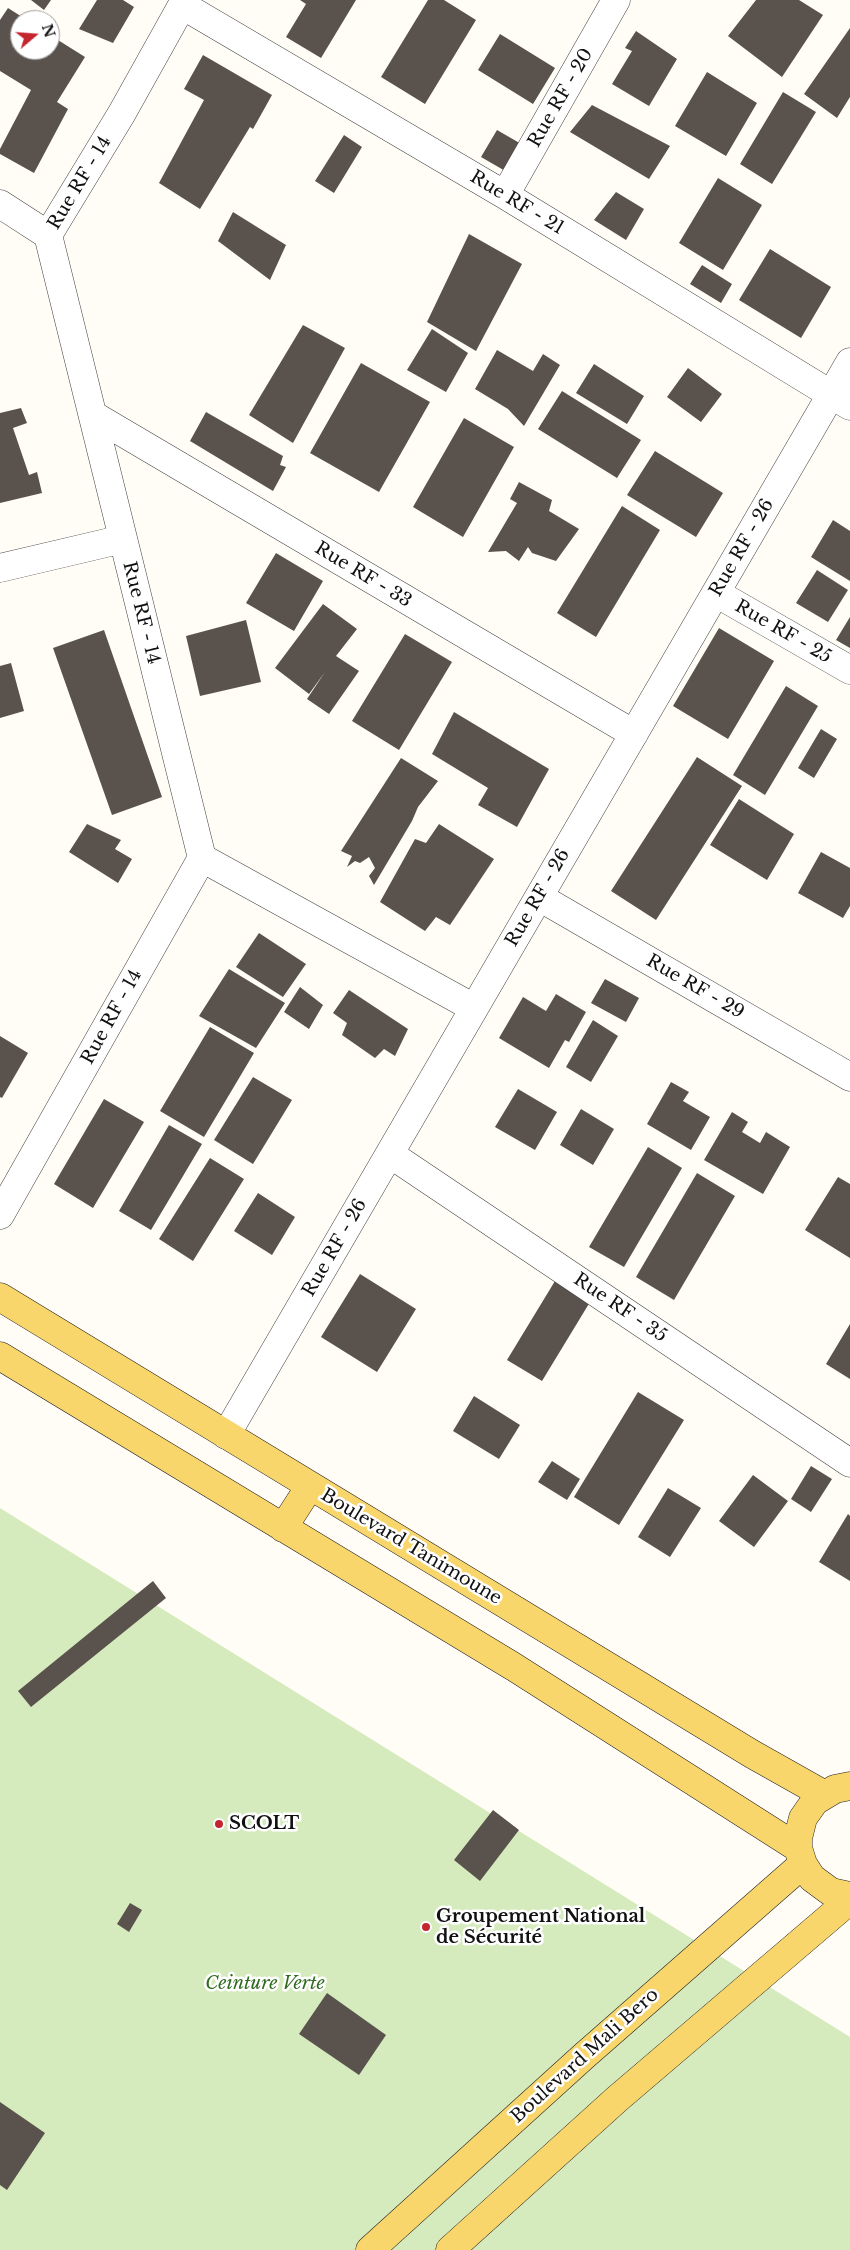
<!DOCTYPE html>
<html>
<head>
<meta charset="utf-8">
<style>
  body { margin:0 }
  #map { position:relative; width:850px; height:2250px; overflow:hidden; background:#fffdf5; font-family:"Libre Baskerville",serif }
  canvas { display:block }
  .north { position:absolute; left:10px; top:10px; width:50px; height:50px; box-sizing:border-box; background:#fff; border:1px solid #a0a0a0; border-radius:50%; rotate:72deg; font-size:14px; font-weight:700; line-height:20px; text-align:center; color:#111 }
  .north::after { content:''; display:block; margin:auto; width:18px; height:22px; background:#c4262e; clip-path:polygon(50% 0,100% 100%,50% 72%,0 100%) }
</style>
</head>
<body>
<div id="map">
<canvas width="850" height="2250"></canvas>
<div class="north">N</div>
</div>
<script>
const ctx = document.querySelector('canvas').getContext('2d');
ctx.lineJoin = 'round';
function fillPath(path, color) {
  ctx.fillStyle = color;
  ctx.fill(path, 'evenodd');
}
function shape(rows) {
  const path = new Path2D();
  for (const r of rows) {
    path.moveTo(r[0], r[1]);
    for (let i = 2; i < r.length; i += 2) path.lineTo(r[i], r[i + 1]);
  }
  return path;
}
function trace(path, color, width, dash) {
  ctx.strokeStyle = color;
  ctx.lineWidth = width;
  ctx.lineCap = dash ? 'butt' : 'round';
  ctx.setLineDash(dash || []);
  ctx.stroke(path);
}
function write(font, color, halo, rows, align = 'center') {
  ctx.font = font + ' "Libre Baskerville",serif';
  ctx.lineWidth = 5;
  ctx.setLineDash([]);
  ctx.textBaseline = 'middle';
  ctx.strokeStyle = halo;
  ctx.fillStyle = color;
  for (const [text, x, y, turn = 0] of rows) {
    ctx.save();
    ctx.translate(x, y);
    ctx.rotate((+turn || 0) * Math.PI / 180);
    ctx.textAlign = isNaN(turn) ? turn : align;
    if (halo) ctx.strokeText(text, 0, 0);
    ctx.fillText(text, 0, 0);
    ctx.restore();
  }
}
fillPath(shape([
  [0,1508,850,2037,850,2250,0,2250]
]), '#d5ebbd');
fillPath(shape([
  [31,0,51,0,44,10],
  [97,0,123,0,134,7,113,43,79,29],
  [300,0,356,0,321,58,286,37,306,4],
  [428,0,444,0,476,20,425,104,381,77],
  [756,0,799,0,823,15,782,77,728,36],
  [8,8,27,20,20,20,20,50,50,50,50,35,85,57,57,102,68,109,34,173,0,154,0,149,31,90,0,71,0,20],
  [850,28,850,97,837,118,804,94],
  [636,31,677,59,649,106,612,84,632,51,625,48],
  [500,34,555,68,533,104,478,70],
  [203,55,272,95,253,129,250,127,200,209,159,183,204,100,184,89],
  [707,72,757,103,726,156,675,126],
  [783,92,816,112,772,184,740,164],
  [592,105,670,146,649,179,570,132],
  [497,130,523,145,507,172,481,157],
  [344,135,362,147,334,193,315,181],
  [718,178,762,205,723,270,679,243],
  [616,192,644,209,626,240,594,220],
  [233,212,286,245,270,280,218,241],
  [469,234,522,264,476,351,427,322],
  [770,249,831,287,801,338,739,300],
  [702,265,732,284,721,303,690,284],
  [303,325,345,348,293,443,249,415],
  [432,329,468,353,446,392,407,370],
  [497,350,533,371,543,354,560,365,524,426,508,409,475,389],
  [361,363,430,402,379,492,310,453],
  [594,364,644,396,627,424,576,393],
  [688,368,722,394,701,422,667,397],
  [562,391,641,440,617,478,538,429],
  [21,408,27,423,13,428,29,475,37,472,42,493,0,503,0,413],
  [206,412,283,456,280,465,286,467,273,491,190,441],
  [464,418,514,447,463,537,413,507],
  [655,451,723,493,696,537,627,495],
  [519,482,552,500,549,511,579,529,556,561,532,553,528,547,519,561,506,551,488,552,517,503,510,499],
  [622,506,660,530,596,637,557,613],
  [833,520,850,531,850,581,811,557],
  [276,553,323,581,294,631,246,603],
  [817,570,848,590,828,622,796,603],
  [323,604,357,629,336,656,359,671,329,714,307,699,325,672,309,694,275,668],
  [850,617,850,648,836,640],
  [246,620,261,682,200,696,186,636],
  [719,628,774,661,728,739,673,706],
  [104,630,162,797,112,815,53,648],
  [405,634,452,662,399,750,352,721],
  [11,663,24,711,0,718,0,666],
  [786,686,818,706,765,795,733,775],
  [454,712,549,769,517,827,478,805,488,788,432,754],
  [821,729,837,739,814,778,798,768],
  [697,757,742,786,656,920,611,891],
  [401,758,438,781,418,807,412,821,374,885,369,876,375,868,369,857,360,863,355,861,347,867,352,856,341,851],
  [739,799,794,834,767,880,710,845],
  [87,824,121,840,115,849,132,859,118,883,69,852],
  [439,824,494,859,450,925,436,917,425,931,380,902,415,839,426,843],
  [821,852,850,868,850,906,843,918,798,893],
  [259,933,306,964,283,997,236,967],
  [229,969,285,1003,256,1048,199,1016],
  [605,979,639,998,626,1022,591,1003],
  [300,987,323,1005,309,1029,284,1012],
  [349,990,408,1029,395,1056,384,1049,375,1058,342,1035,347,1023,333,1013],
  [556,994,586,1012,569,1042,565,1040,549,1068,499,1038,523,997,546,1011],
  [593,1020,618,1036,591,1082,566,1067],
  [210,1027,254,1053,204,1137,160,1111],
  [0,1036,28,1053,2,1098,0,1097],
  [253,1077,292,1100,253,1164,214,1140],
  [671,1082,689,1092,683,1101,710,1117,691,1150,647,1124],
  [518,1089,557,1112,535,1150,495,1127],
  [104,1099,144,1122,93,1208,54,1184],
  [581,1109,614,1129,593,1165,560,1145],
  [732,1112,748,1122,742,1132,760,1143,766,1132,790,1147,763,1194,704,1160],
  [169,1125,202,1144,151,1230,119,1211],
  [648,1147,682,1168,624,1267,589,1247],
  [210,1158,244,1179,193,1261,159,1239],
  [697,1173,735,1196,674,1300,636,1277],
  [838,1177,850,1184,850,1258,805,1230],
  [258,1193,295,1217,272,1255,234,1231],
  [360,1274,416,1309,377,1372,321,1337],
  [555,1281,590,1302,542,1381,507,1360],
  [850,1324,850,1379,826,1364],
  [638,1392,684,1420,619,1525,574,1497],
  [474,1396,520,1425,499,1459,453,1431],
  [552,1461,580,1479,567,1500,538,1482],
  [811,1466,832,1479,811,1512,791,1499],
  [753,1475,788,1501,754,1547,719,1521],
  [668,1488,701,1508,670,1557,638,1537],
  [848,1514,850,1516,850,1581,819,1562],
  [153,1581,166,1598,31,1707,18,1691],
  [493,1810,519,1830,480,1881,454,1860],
  [130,1903,142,1910,129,1932,117,1924],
  [327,1993,386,2035,359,2075,299,2034],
  [0,2102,45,2133,7,2190,0,2185]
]), '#5a524d');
const street = shape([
  [182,5,505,195,850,406],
  [505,195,616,0],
  [0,204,48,235],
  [93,415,634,734],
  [0,568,123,539],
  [716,593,850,670],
  [202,858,474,1008],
  [539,897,850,1077],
  [390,1154,850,1463],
  [0,1215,202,858,48,235,122,113,185,0],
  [226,1435,850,362]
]);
const primary = shape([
  [0,1297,752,1754,823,1794],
  [0,1356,514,1667,798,1848],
  [283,1528,310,1486],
  [850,1786,835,1789,815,1801,803,1818,798,1838,798,1848,803,1864,812,1878,831,1892,850,1896],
  [370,2250,584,2056,803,1864],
  [450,2250,617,2099,850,1900]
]);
trace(street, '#444', 29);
trace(primary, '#222', 29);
trace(street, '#fff', 28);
trace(primary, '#f9d66b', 28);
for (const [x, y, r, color] of [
  [219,1824,5,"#c4262e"],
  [426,1927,5,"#c4262e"]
]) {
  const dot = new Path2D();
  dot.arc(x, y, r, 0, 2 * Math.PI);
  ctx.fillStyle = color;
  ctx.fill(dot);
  trace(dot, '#fff', 2);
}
write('18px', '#111', '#fff', [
  ["Rue RF - 20",561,98,-60],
  ["Rue RF - 14",80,183,-59],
  ["Rue RF - 21",517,203,31],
  ["Rue RF - 26",742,548,-60],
  ["Rue RF - 33",363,575,31],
  ["Rue RF - 14",141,613,76],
  ["Rue RF - 25",783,632,30],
  ["Rue RF - 26",538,898,-60],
  ["Rue RF - 29",695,987,30],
  ["Rue RF - 14",112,1017,-61],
  ["Rue RF - 26",335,1248,-60],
  ["Rue RF - 35",620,1308,34],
  ["Boulevard Tanimoune",411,1547,31],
  ["Boulevard Mali Bero",585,2056,-42]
]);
write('bold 18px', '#111', '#fff', [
  ["SCOLT",229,1824],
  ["Groupement National",436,1917],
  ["de Sécurité",436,1938]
], 'left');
write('italic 18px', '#2f6b1f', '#fff', [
  ["Ceinture Verte",265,1984]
]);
</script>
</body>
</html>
